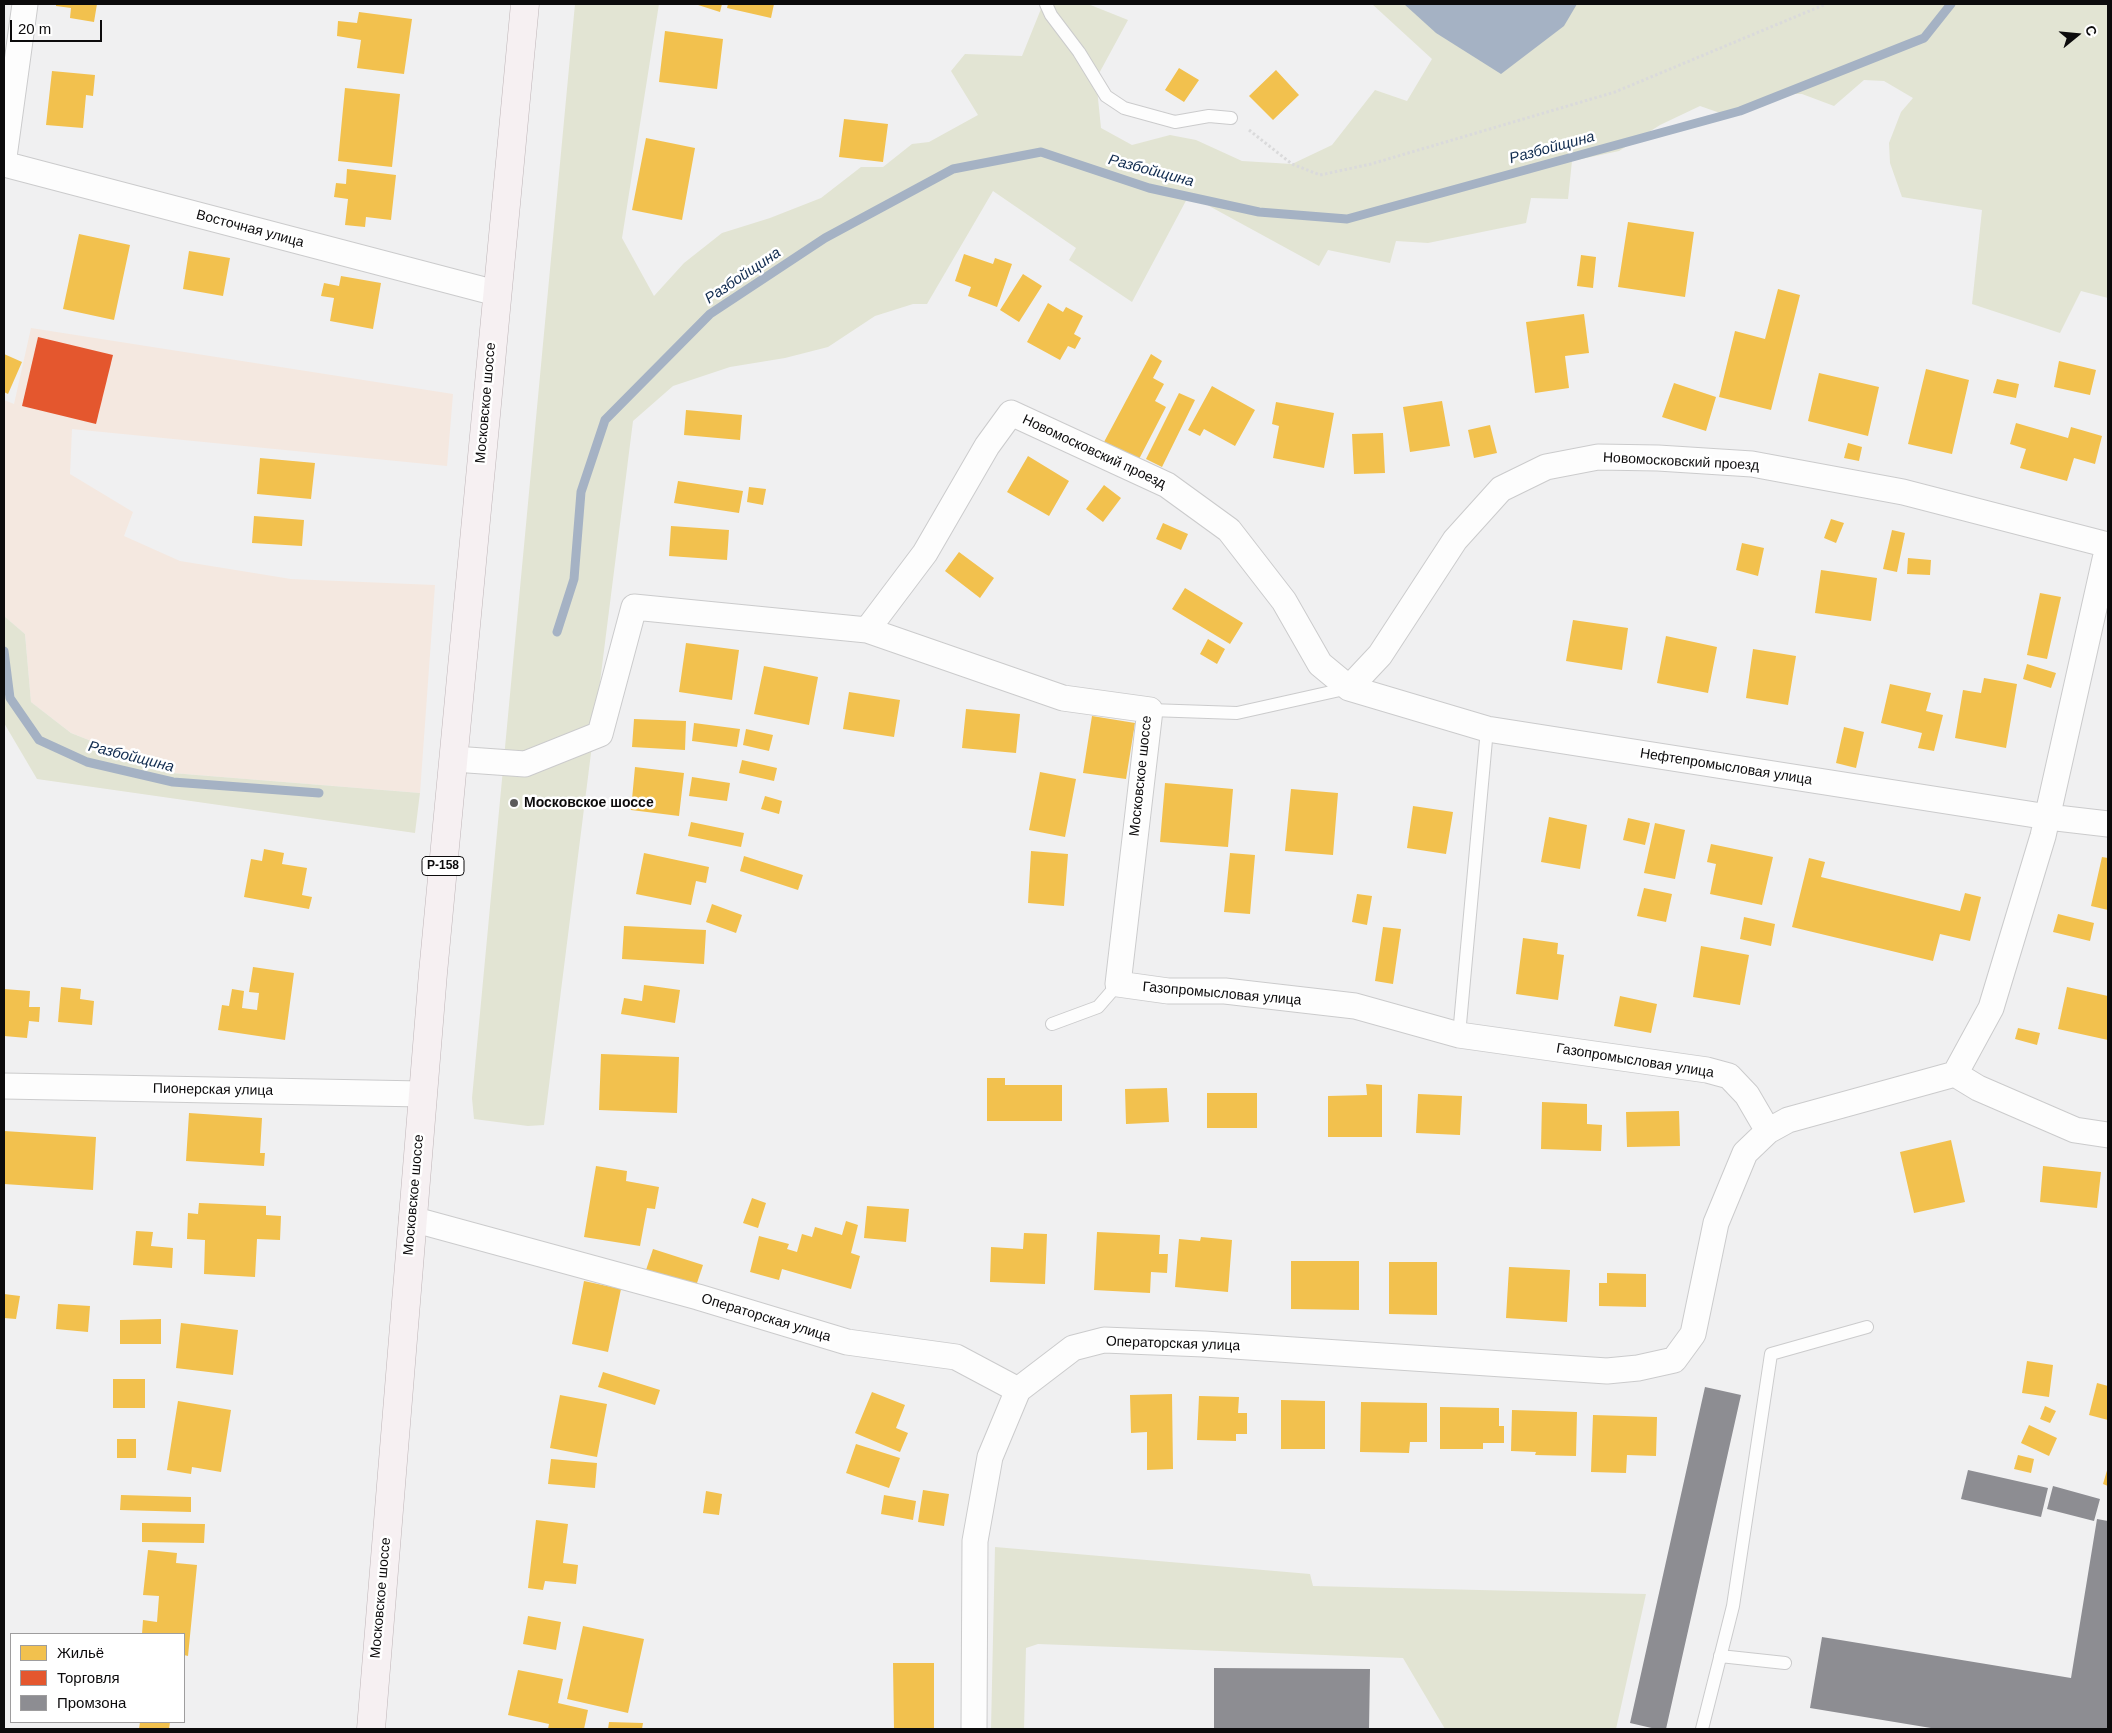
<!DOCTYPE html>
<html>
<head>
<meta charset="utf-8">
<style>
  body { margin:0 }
  #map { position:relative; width:2112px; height:1733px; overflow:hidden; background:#f0f0f1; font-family:Helvetica,sans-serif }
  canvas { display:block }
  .frame { position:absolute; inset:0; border:5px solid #0c0b0c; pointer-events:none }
  .legend { position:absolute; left:10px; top:1633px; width:175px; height:90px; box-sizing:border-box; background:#fff; border:1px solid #9e9d9e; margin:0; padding:6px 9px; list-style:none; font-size:15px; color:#0c0b0c }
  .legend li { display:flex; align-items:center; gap:10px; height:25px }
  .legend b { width:25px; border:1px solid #9e9d9e }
  .north { position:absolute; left:2052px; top:10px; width:50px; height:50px; -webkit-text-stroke:4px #fff; paint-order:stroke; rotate:73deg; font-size:14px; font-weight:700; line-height:20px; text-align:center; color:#0c0b0c }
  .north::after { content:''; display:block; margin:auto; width:18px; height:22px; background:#0c0b0c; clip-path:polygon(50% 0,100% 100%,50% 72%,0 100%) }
  .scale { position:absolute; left:10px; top:20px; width:92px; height:22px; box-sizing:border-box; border:2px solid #0c0b0c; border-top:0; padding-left:6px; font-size:15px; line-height:18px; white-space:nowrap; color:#0c0b0c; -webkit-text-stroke:4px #fff; paint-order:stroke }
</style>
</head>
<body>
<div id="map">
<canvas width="2112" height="1733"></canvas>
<div class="frame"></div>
<ul class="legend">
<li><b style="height:14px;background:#f2c14e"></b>Жильё</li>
<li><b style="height:14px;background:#e4572e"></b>Торговля</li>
<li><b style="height:14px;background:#8d8d92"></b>Промзона</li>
</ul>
<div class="north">С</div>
<div class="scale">20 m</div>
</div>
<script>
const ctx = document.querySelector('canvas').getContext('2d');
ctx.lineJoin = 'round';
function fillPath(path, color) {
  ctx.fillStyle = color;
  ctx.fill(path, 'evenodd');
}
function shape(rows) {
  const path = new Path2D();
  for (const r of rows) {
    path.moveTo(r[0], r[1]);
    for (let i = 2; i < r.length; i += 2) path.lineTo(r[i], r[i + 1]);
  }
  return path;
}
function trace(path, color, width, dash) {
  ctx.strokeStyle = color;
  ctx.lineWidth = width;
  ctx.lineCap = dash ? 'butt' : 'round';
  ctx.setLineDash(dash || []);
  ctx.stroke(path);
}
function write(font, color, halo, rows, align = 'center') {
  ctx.font = font + ' Helvetica,sans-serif';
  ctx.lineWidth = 5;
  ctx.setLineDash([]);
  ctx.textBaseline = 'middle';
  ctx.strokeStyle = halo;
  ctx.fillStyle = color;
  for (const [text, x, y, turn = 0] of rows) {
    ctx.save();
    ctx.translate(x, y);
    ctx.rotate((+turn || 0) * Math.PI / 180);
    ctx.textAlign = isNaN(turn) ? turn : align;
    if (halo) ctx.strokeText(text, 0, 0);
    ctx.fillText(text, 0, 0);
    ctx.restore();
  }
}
fillPath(shape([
  [31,328,453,394,447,466,72,429,70,474,133,512,124,536,180,561,291,579,435,585,420,793,172,773,71,733,31,702,25,634,4,616,4,400,14,404]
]), '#f4e8e0');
fillPath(shape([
  [575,4,659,4,622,238,654,296,684,263,722,233,770,218,821,198,861,167,883,167,912,144,929,142,978,115,951,71,965,54,1022,56,1043,4,1088,4,1128,20,1096,79,1101,128,1132,145,1170,135,1196,140,1242,161,1292,164,1332,145,1375,90,1407,101,1432,59,1372,4,2108,4,2108,298,2081,291,2060,333,1972,304,1982,210,1902,197,1890,163,1889,143,1901,112,1913,98,1884,81,1864,80,1834,106,1802,94,1779,94,1753,108,1723,114,1700,106,1660,125,1619,151,1572,161,1568,199,1531,198,1526,223,1428,243,1396,241,1390,263,1328,250,1319,266,1189,195,1132,302,1069,260,1076,248,993,191,927,304,913,304,875,316,828,347,785,358,730,367,673,386,633,421,544,1125,528,1126,474,1119,472,1098],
  [4,616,25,634,31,702,71,733,172,773,420,793,415,833,37,779,4,723],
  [995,1547,1310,1574,1313,1586,1646,1594,1616,1729,1445,1729,1403,1658,1038,1644,1026,1648,1024,1729,991,1729]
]), '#e2e4d3');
fillPath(shape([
  [1404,4,1577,4,1564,26,1501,74,1436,33]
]), '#a5b2c4');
fillPath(shape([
  [56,4,97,4,94,22,70,18,71,8,56,6],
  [695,4,722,4,720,12],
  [728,4,774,4,771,18,727,8],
  [359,12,412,19,404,74,357,68,361,40,337,36,338,21,357,23],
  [665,31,723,39,717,89,659,82],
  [1179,68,1199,80,1184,102,1165,90],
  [1276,70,1299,95,1273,120,1249,96],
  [52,71,95,75,93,96,86,95,83,128,46,125],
  [345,88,400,94,392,167,338,161],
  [844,119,888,124,883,162,839,157],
  [646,138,695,148,682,220,632,210],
  [347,169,396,175,391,220,366,217,365,227,345,225,348,199,334,197,336,183,346,184],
  [1628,222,1694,232,1685,297,1618,287],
  [79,234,130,245,114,320,63,309],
  [189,251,230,258,223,296,183,289],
  [964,254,993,264,995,258,1012,264,997,307,968,296,971,287,955,281],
  [1581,255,1596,257,1593,288,1577,286],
  [1023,274,1042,286,1019,322,1000,310],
  [341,276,381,283,373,329,330,321,334,298,321,296,324,283,339,286],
  [1778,289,1800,295,1771,410,1719,397,1735,331,1765,339],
  [1048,303,1063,312,1066,307,1083,316,1074,334,1081,338,1075,349,1068,346,1060,360,1027,342],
  [1584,314,1589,353,1565,356,1569,388,1535,393,1526,322],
  [4,354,22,362,8,394,4,392],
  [1151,354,1162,361,1153,378,1164,384,1155,401,1166,407,1138,461,1104,442],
  [2059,361,2096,370,2090,395,2054,387],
  [1926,369,1969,380,1952,454,1908,444],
  [1819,373,1879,387,1868,436,1808,421],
  [1997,379,2019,384,2016,398,1993,393],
  [1674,383,1716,397,1706,431,1662,417],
  [1212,386,1255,410,1235,446,1204,429,1200,436,1188,430],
  [1179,393,1195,400,1162,467,1146,459],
  [1442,401,1450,446,1410,452,1403,407],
  [1276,402,1334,413,1324,468,1273,458,1279,426,1272,424],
  [686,410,742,415,740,440,684,435],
  [2016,423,2068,438,2071,427,2102,436,2095,464,2074,458,2067,481,2020,468,2026,449,2010,444],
  [1490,425,1497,453,1474,458,1468,430],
  [1383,433,1385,473,1354,474,1352,434],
  [1848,443,1862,447,1859,461,1844,458],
  [1028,456,1069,481,1049,516,1007,492],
  [260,458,315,463,311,499,257,494],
  [678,481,743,491,739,513,674,503],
  [1104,485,1121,498,1103,522,1086,509],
  [749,487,766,489,763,505,747,502],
  [254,516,304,520,302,546,252,543],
  [1831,519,1844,523,1836,543,1824,538],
  [1163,523,1188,534,1181,550,1156,539],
  [671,526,729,530,727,560,669,556],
  [1892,530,1905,533,1897,572,1883,569],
  [1742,543,1764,548,1758,576,1736,570],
  [959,552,994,578,980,598,945,571],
  [1908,558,1931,560,1930,575,1907,574],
  [1821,570,1877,578,1871,621,1815,613],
  [1185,588,1243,623,1230,644,1172,609],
  [2040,593,2061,597,2047,659,2027,655],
  [1573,620,1628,628,1622,670,1566,661],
  [1666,636,1717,647,1708,693,1657,683],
  [1208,639,1225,649,1217,664,1200,654],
  [686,643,739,650,732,700,679,692],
  [1753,649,1796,656,1788,705,1746,698],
  [2027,664,2056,673,2051,688,2023,679],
  [764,666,818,677,809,725,754,714],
  [1984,678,2017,684,2006,748,1955,738,1963,690,1981,693],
  [1890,684,1931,693,1926,711,1943,715,1934,751,1918,748,1922,733,1881,723],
  [849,692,900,700,894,737,843,729],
  [966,709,1020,714,1016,753,962,748],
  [1092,716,1135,723,1126,779,1083,773],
  [634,719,686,721,685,750,632,747],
  [694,723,740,729,737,747,692,741],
  [1844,727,1864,732,1856,768,1836,763],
  [746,729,773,735,769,751,743,745],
  [742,760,777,768,774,781,739,773],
  [635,767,684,773,679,816,631,810],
  [1040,772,1076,779,1065,837,1029,830],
  [692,777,730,783,727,801,689,796],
  [1165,783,1233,789,1228,847,1160,842],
  [1291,789,1338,793,1333,855,1285,851],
  [765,796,782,801,779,814,761,809],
  [1413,806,1453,812,1446,854,1407,848],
  [1549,817,1587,825,1580,869,1541,862],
  [1628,818,1650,823,1645,845,1623,840],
  [691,822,744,833,741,847,688,836],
  [1655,823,1685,830,1675,879,1644,873],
  [1711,844,1773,857,1762,905,1710,894,1716,864,1707,862],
  [264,849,284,853,282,864,307,868,302,895,312,897,309,909,244,897,251,859,262,861],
  [1031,851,1068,854,1064,906,1028,903],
  [644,853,709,867,706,883,696,881,691,905,636,894],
  [1230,853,1255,855,1250,914,1224,912],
  [744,856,803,875,798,890,740,871],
  [2102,857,2108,858,2108,910,2091,906],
  [1809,858,1825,862,1821,877,1960,911,1965,893,1981,897,1970,941,1940,934,1933,961,1792,927],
  [1644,888,1672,894,1666,922,1637,916],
  [1357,894,1372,896,1367,925,1352,922],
  [712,904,742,915,736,933,706,922],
  [2058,914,2094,923,2090,941,2053,932],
  [1744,917,1775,924,1771,946,1740,939],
  [624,926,706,930,704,964,622,959],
  [1383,927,1401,929,1393,984,1375,981],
  [1523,938,1558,943,1557,954,1564,955,1558,1000,1516,994],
  [1701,946,1749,955,1740,1005,1693,997],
  [253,967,294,973,285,1040,218,1030,222,1005,229,1006,232,989,244,991,242,1008,257,1010,259,993,249,992],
  [644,985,680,990,675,1023,621,1014,624,998,642,1001],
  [61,987,81,989,80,999,94,1001,92,1025,58,1022],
  [2067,987,2108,996,2108,1040,2058,1029],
  [4,989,30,991,29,1007,40,1007,39,1022,29,1021,27,1038,4,1036],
  [1620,996,1657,1004,1651,1033,1614,1026],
  [2018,1028,2040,1033,2037,1045,2015,1039],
  [601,1054,679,1057,677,1113,599,1110],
  [987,1078,1005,1078,1005,1085,1062,1085,1062,1121,987,1121],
  [1366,1084,1382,1085,1382,1137,1328,1137,1328,1096,1367,1095],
  [1167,1088,1169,1122,1126,1124,1125,1089],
  [1207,1093,1257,1093,1257,1128,1207,1128],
  [1418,1094,1462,1096,1460,1135,1416,1133],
  [1542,1102,1587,1104,1587,1124,1602,1125,1601,1151,1541,1149],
  [1679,1111,1680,1146,1627,1147,1626,1112],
  [189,1113,262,1118,260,1153,265,1153,264,1166,186,1161],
  [4,1131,96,1137,93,1190,4,1184],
  [1951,1140,1965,1202,1914,1213,1900,1152],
  [596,1166,627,1171,626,1181,659,1187,655,1209,647,1208,640,1246,584,1237],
  [2043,1166,2101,1172,2097,1208,2040,1202],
  [752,1198,766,1203,758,1228,743,1223],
  [199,1203,266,1206,266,1215,281,1216,280,1240,257,1239,255,1277,204,1274,205,1240,187,1239,188,1213,198,1214],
  [867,1206,909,1209,906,1242,864,1238],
  [846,1221,858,1225,851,1253,860,1256,851,1289,782,1269,779,1280,750,1272,759,1236,789,1244,787,1249,797,1252,802,1234,812,1237,815,1227,842,1235],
  [136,1231,153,1232,151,1246,173,1248,172,1268,133,1265],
  [1097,1232,1160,1235,1159,1254,1168,1254,1167,1273,1151,1272,1150,1293,1094,1290],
  [1024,1233,1047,1234,1045,1284,990,1282,991,1247,1023,1249],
  [1201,1237,1232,1240,1228,1292,1175,1287,1179,1239,1200,1241],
  [653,1249,703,1265,696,1286,646,1270],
  [1291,1261,1359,1261,1359,1310,1291,1309],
  [1389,1262,1437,1262,1437,1315,1389,1314],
  [1509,1267,1570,1270,1567,1322,1506,1318],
  [1607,1273,1646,1274,1646,1307,1599,1306,1599,1283,1607,1283],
  [584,1281,621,1289,608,1352,572,1344],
  [4,1294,20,1296,16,1319,4,1318],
  [58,1304,90,1306,88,1332,56,1329],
  [161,1319,161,1344,120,1344,120,1320],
  [181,1323,238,1330,233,1375,176,1368],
  [2027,1361,2053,1365,2049,1397,2022,1393],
  [603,1372,660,1390,655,1405,598,1387],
  [113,1379,145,1379,145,1408,113,1408],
  [2097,1383,2108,1386,2108,1420,2089,1415],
  [872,1392,905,1405,896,1428,908,1433,900,1452,855,1433],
  [1172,1394,1173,1469,1147,1470,1147,1432,1131,1433,1130,1395],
  [560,1395,607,1404,597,1457,550,1448],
  [1199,1396,1239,1397,1238,1413,1247,1413,1247,1434,1236,1434,1236,1441,1197,1440],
  [1281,1400,1325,1401,1325,1449,1281,1449],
  [178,1401,231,1410,221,1472,192,1467,191,1474,167,1470],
  [1361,1402,1427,1403,1427,1442,1410,1442,1409,1453,1360,1452],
  [2045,1406,2056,1411,2050,1423,2040,1419],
  [1440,1407,1499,1408,1499,1426,1504,1426,1504,1443,1483,1443,1483,1449,1440,1449],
  [1512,1410,1577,1412,1576,1456,1535,1455,1536,1452,1511,1451],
  [1593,1415,1657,1417,1656,1456,1627,1455,1626,1473,1591,1472],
  [2029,1425,2057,1438,2049,1456,2021,1443],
  [117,1439,136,1439,136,1458,117,1458],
  [856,1444,900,1458,889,1488,846,1473],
  [2018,1455,2034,1459,2031,1473,2014,1469],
  [551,1459,597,1463,595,1488,548,1484],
  [2108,1467,2108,1486,2103,1484],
  [923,1490,949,1494,944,1526,918,1522],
  [706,1491,722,1494,719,1515,703,1513],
  [121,1495,191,1497,191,1512,120,1510],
  [884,1495,916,1501,913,1520,881,1514],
  [536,1520,568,1524,563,1563,578,1565,576,1584,545,1581,543,1590,528,1588],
  [142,1523,205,1524,204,1543,142,1542],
  [148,1550,177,1553,176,1563,197,1565,188,1656,184,1655,184,1634,142,1634,143,1620,157,1622,159,1596,143,1595],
  [528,1616,561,1622,556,1650,523,1644],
  [583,1626,644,1639,628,1713,567,1699],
  [893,1663,934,1663,934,1729,894,1729],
  [518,1670,563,1679,558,1703,588,1710,584,1729,548,1729,549,1724,508,1715],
  [140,1722,170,1722,169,1729,139,1729],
  [609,1722,643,1723,642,1729,608,1729]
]), '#f2c14e');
fillPath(shape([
  [38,337,113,355,96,424,22,406]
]), '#e4572e');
fillPath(shape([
  [1705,1387,1741,1395,1666,1729,1656,1729,1630,1723],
  [1968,1470,2048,1488,2041,1517,1961,1499],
  [2053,1486,2100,1499,2094,1521,2047,1509],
  [2097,1519,2108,1521,2108,1729,1937,1729,1810,1708,1822,1637,2071,1678],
  [1214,1668,1370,1669,1369,1729,1214,1729]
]), '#8d8d92');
trace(shape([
  [557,632,574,579,581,492,605,420,710,314,825,238,953,169,1041,152,1149,188,1259,212,1347,219,1740,111,1924,38,1951,4],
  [4,651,10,698,39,740,87,762,173,782,319,793]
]), '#a5b2c4', 9);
const service = shape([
  [1046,4,1051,15,1079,52,1106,96,1124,108,1175,122,1209,116,1231,118],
  [1150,710,1237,713,1349,688],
  [1052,1024,1098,1007,1118,984],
  [1459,1035,1487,729],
  [1720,1656,1785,1663],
  [1702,1729,1733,1606,1771,1354,1867,1327]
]);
const minor = shape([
  [4,157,25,4],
  [4,164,496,293],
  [867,630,925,553,987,446,1011,413,1167,485,1229,530,1284,601,1320,664,1349,688,1487,729,2048,817,2108,824],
  [1349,688,1380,655,1455,540,1501,489,1546,467,1598,457,1658,458,1752,464,1903,492,2108,545],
  [454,759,525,764,600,734,634,607,867,630,1063,698,1150,710,1118,984,1168,991,1225,991,1355,1006,1459,1035,1707,1070,1729,1076,1747,1095,1768,1131,1788,1120,1955,1074,1978,1088,2075,1130,2108,1135],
  [1955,1074,1991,1008,2043,836,2108,546],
  [4,1086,422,1094],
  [412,1219,698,1297,847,1342,956,1357,1018,1390,1073,1348,1104,1340,1204,1344,1607,1371,1638,1368,1674,1360,1693,1334,1716,1223,1745,1153,1768,1131],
  [974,1729,975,1541,990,1457,1018,1390]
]);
const primary = shape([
  [371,1729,433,973,525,4]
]);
trace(service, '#cbcbcc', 14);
trace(minor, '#cbcbcc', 27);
trace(primary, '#beb4b7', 29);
trace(shape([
  [1249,130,1292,164,1320,175,1371,164,1615,92,1826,4]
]), '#dadadb', 3, [2.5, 2.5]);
trace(service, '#fdfdfd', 12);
trace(minor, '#fdfdfd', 25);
trace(primary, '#f6f0f2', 28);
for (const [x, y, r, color] of [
  [514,803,5,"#5c5b5c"]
]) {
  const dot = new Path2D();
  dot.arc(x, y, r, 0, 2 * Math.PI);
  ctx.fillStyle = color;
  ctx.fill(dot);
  trace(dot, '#fff', 2);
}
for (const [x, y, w] of [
  [443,866,42]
]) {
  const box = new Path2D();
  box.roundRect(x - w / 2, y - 9.5, w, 19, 4);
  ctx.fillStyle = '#fff';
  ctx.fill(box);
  trace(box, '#0c0b0c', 1);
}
write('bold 12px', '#0c0b0c', null, [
  ["Р-158",443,866]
]);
write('14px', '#0c0b0c', '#fff', [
  ["Восточная улица",250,229,15],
  ["Московское шоссе",486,403,-85],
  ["Новомосковский проезд",1094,452,25],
  ["Новомосковский проезд",1681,462,3],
  ["Нефтепромысловая улица",1726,767,9],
  ["Московское шоссе",1141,776,-84],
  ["Газопромысловая улица",1222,994,5],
  ["Газопромысловая улица",1635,1061,9],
  ["Пионерская улица",213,1090,1],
  ["Московское шоссе",414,1195,-85],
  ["Операторская улица",766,1318,17],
  ["Операторская улица",1173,1344,2],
  ["Московское шоссе",381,1598,-85]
]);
write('bold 14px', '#0c0b0c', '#fff', [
  ["Московское шоссе",524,803]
], 'left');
write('italic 15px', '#112c50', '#fff', [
  ["Разбойщина",1552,148,-15],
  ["Разбойщина",1151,171,15],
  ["Разбойщина",743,276,-34],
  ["Разбойщина",131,757,14]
]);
</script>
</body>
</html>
